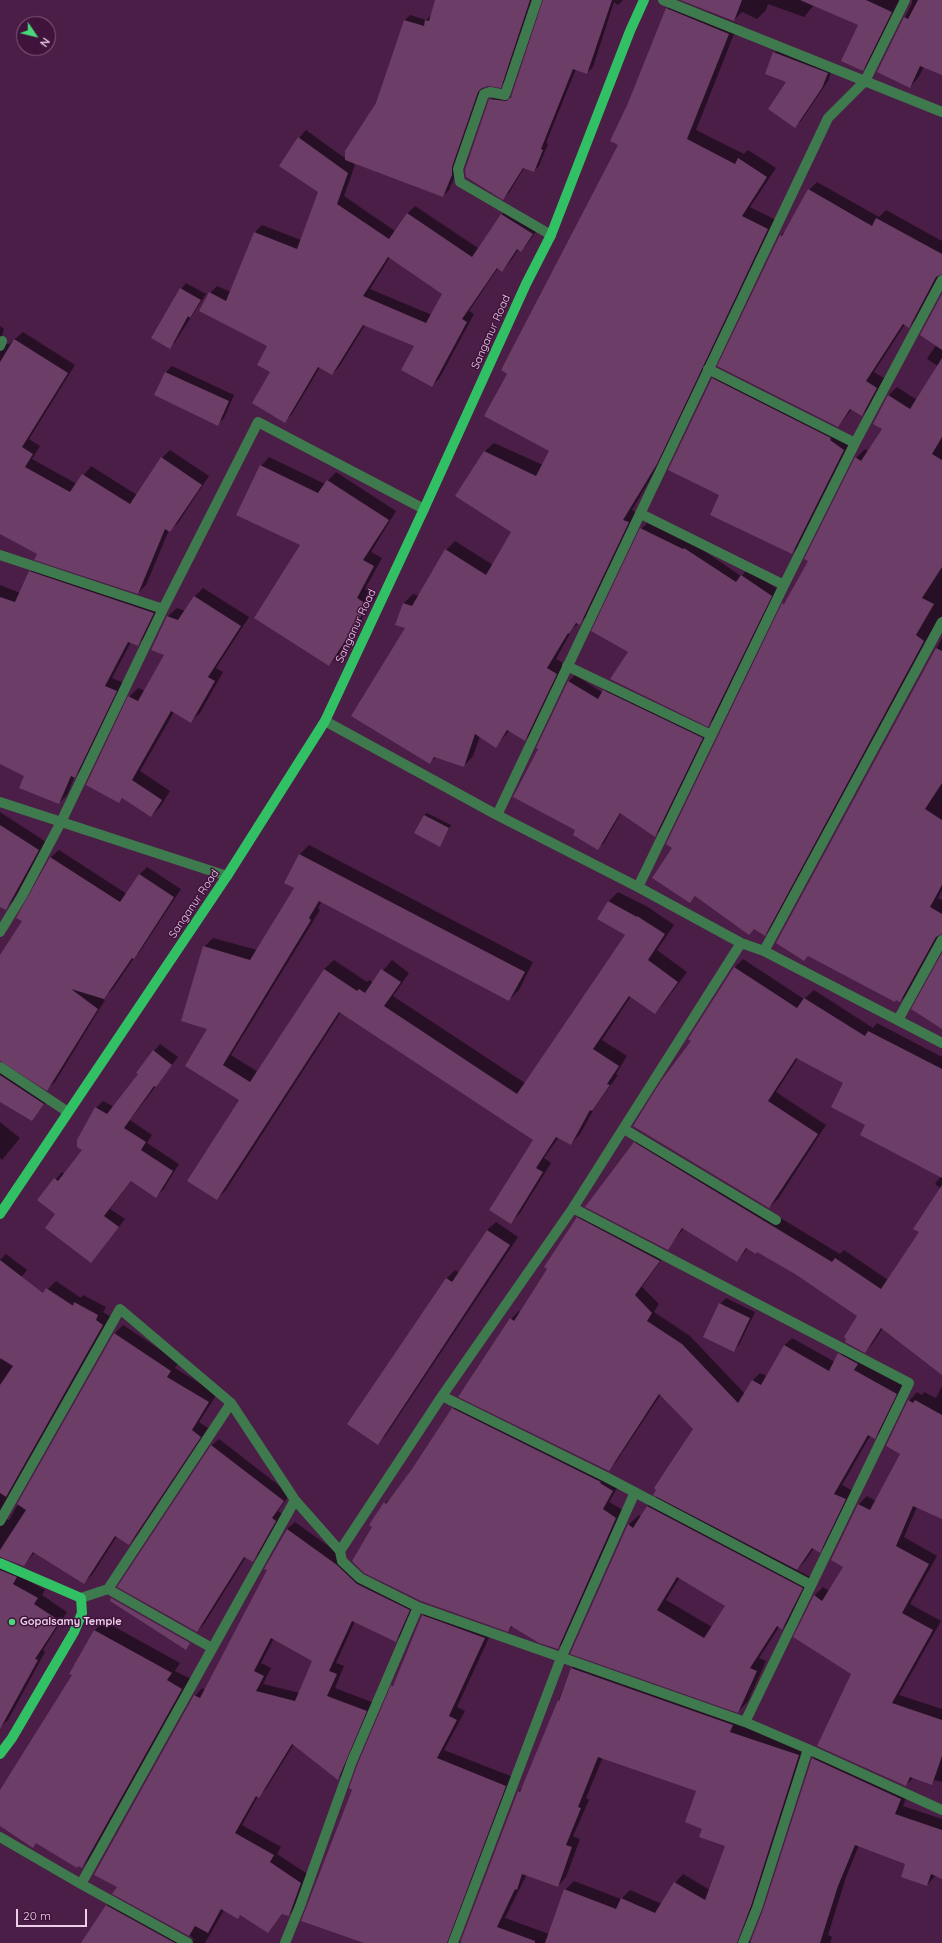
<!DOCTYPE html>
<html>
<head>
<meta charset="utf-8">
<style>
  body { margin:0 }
  #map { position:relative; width:942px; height:1943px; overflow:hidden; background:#4a1e46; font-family:Quicksand,sans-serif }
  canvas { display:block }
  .north { position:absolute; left:16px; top:16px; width:40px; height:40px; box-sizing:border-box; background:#3f133c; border:1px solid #845e80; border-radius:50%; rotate:125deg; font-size:11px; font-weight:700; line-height:16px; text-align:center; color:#ebcfe7 }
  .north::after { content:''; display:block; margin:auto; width:14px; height:18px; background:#4ad778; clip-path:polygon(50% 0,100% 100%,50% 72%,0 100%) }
  .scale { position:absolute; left:16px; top:1909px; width:71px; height:18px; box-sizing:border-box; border:2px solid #ebcfe7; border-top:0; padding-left:5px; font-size:12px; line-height:14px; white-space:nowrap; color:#ebcfe7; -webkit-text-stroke:3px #3f133c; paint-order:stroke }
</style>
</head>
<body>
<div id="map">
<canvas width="942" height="1943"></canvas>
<div class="north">N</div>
<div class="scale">20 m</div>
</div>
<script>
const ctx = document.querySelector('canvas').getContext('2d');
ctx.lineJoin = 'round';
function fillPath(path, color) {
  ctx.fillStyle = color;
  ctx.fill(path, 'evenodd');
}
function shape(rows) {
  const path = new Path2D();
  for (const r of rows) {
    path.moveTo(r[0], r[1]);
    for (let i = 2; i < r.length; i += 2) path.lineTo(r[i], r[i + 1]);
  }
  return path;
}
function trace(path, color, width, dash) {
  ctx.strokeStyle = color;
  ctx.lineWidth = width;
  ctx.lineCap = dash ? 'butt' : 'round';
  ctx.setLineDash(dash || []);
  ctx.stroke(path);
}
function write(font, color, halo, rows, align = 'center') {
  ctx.font = font + ' Quicksand,sans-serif';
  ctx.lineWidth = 3;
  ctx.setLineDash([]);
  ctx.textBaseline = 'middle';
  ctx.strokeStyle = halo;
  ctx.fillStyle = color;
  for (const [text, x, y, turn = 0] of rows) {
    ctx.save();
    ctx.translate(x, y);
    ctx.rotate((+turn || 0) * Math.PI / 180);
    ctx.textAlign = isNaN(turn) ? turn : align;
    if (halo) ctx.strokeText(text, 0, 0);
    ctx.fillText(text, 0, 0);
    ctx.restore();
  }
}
fillPath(shape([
  [436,0,533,0,506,81,500,86,488,85,483,87,457,160,458,168,449,190,443,196,352,162,355,165,344,196,395,231,408,213,415,206,478,248,502,214,510,207,540,226,528,243,521,251,519,249,509,263,502,271,498,268,469,311,474,314,439,379,431,386,415,346,365,325,339,367,332,374,320,367,292,414,285,421,272,371,268,345,210,293,217,286,231,292,254,233,262,225,301,240,319,191,299,138,306,130,346,159,377,103,404,21,410,15,426,20,432,14],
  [390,257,444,293,432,315,370,289],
  [544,0,623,0,618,5,614,2,593,67,587,73,576,69,546,143,548,144,539,166,534,171,524,168,509,193,503,198,490,100,496,94,513,96],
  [676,0,738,24,696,130,744,154,748,150,776,168,750,207,776,220,665,454,632,510,637,513,589,615,573,628,556,659,565,664,534,731,525,740,509,731,496,746,480,736,473,756,464,766,436,757,430,763,406,628,396,624,404,603,413,594,419,596,446,550,455,541,493,565,513,532,484,452,494,443,543,465,550,451,509,374,619,145,629,104,667,9],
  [683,0,901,0,871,61,863,70,859,25,814,5,804,17,768,4,766,10,757,19,742,12,734,20],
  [912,0,942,0,942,73,924,67,918,78,910,87,878,71,912,3],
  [780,47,833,67,828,81,801,121,795,126,787,81,774,53],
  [817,182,879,217,886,210,942,241,942,272,917,318,909,327,905,324,874,372,885,379,870,407,862,415,852,409,838,426,780,236,786,230,809,190],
  [186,283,206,294,175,342,169,347,181,289],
  [942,296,942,615,773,926,765,935,696,896,690,902,673,848,667,843,783,604,789,598,810,561,805,559,856,458,865,449,868,451,883,429,874,423,889,395,897,387,917,400,938,366,927,359,936,345],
  [0,326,4,329,1,338,5,344,9,344,23,332,75,365,29,439,40,446,32,459,77,484,91,466,137,495,162,458,170,450,209,476,178,523,169,530,146,585,138,593,38,554,0,533],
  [172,366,234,395,224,418,218,424,155,395,166,372],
  [721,370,852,441,801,544,792,553,712,379],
  [269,457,325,484,336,472,396,511,371,552,382,558,365,589,376,596,338,656,329,665,302,545,261,466],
  [647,523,691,542,741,576,748,569,777,589,714,719,708,725,630,651,641,529],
  [38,564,161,605,146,636,138,644,131,642,112,678,124,683,82,769,74,778,67,795,59,803,25,776,0,763,0,585,20,593,30,572],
  [203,588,249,617,216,668,223,672,200,713,191,721,174,712,140,771,170,791,160,807,151,816,123,798,118,802,129,697,138,688,145,691,166,654,168,616,177,608,185,611,195,596],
  [942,638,942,890,938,898,942,900,942,933,909,993,900,1001,809,955,777,942],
  [575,675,603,693,610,685,708,732,661,830,655,835,621,813,604,843,598,848,577,830,537,748,569,681],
  [0,812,46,842,13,901,5,909,0,906],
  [427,813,451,825,440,846,424,815],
  [309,845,533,962,519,990,509,1000,322,901,318,908,320,910,231,1055,258,1072,324,969,334,960,367,982,369,980,373,983,392,960,409,973,393,996,525,1083,626,935,599,919,609,901,618,892,648,907,674,925,657,950,687,972,664,1003,655,1013,631,996,602,1040,627,1056,616,1074,618,1075,595,1107,580,1134,571,1144,559,1137,544,1158,551,1163,520,1213,511,1222,534,1140,341,1012,226,1190,217,1199,241,1100,186,1066,209,1029,204,947,213,938,257,950,295,887,300,854],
  [59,850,127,894,140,874,147,867,181,889,141,950,134,958,112,990,104,997,99,996,105,1000,55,1082,47,1089,0,1060,4,1065,51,1096,32,1119,0,1101,0,957,24,921,18,917,51,857],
  [743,959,804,999,814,990,873,1028,877,1023,942,1057,942,1374,883,1328,873,1343,865,1352,859,1316,796,1274,758,1251,748,1248,737,1261,684,1228,667,1249,635,1143,643,1135,840,1254,844,1250,888,1280,920,1232,941,1189,935,1184,941,1176,866,1125,845,1082,798,1058,776,1092,826,1125,778,1199,769,1207,692,1041,734,968],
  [160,1044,178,1057,130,1120,152,1135,147,1143,179,1164,163,1190,156,1196,132,1180,110,1209,125,1219,91,1262,57,1214,39,1200,62,1172,65,1174,83,1150,96,1108,103,1101,114,1107,139,1074,154,1051],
  [0,1122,20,1138,2,1160,0,1158],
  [585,1210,667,1252,642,1287,659,1304,654,1312,690,1336,745,1394,752,1381,760,1373,767,1376,784,1346,792,1338,835,1362,847,1346,904,1386,882,1430,874,1438,870,1436,842,1485,853,1491,827,1544,819,1552,814,1548,805,1561,797,1570,812,1578,792,1619,782,1629,779,1627,759,1658,766,1661,748,1701,738,1712,571,1653,628,1525,639,1515,641,1517,647,1506,658,1496,694,1429,661,1394,616,1462,608,1470,511,1319,519,1311,521,1312,548,1269,577,1218],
  [680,1577,726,1606,712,1627,666,1600],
  [496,1222,518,1237,386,1435,378,1444,349,1424,447,1278,455,1270,459,1273,487,1230],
  [6,1254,27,1270,0,1303,0,1260],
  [56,1281,81,1298,83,1295,106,1307,103,1312,111,1317,5,1518,9,1520,115,1333,123,1325,179,1362,175,1368,217,1394,199,1422,208,1428,137,1535,129,1544,117,1536,92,1575,83,1583,35,1552,24,1565,1,1556,20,1576,45,1590,42,1595,67,1612,43,1650,45,1652,8,1720,0,1727,0,1360,48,1289,76,1309,77,1308,48,1289],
  [726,1298,755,1312,739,1345,733,1351,720,1304],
  [942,1386,942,1518,917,1507,904,1537,937,1556,910,1604,941,1621,899,1695,942,1709,942,1782,935,1780,932,1784,913,1778,906,1785,814,1596,823,1587,829,1591,844,1567,858,1505,867,1496,876,1501,902,1454,909,1401,917,1392,922,1395,924,1392,936,1398],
  [460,1401,620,1483,609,1502,623,1510,565,1641,558,1648,513,1626,508,1631,374,1527,385,1503,393,1496,413,1470,453,1409],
  [219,1439,290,1494,278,1511,282,1514,259,1554,253,1561,246,1557,204,1624,197,1631,119,1587,212,1445],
  [295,1522,345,1558,365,1576,417,1602,403,1633,396,1641,355,1621,336,1663,344,1666,335,1688,374,1703,346,1771,338,1779,294,1744,266,1789,258,1796,242,1825,281,1847,277,1854,309,1875,296,1907,289,1915,283,1913,268,1932,241,1914,238,1917,224,1910,205,1943,104,1943,106,1906,114,1898,195,1941,192,1937,114,1894,195,1696,202,1688,205,1690,268,1570,265,1568,287,1529],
  [274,1638,313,1661,300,1693,263,1684,271,1668,261,1663],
  [431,1607,493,1629,457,1707,465,1711,444,1750,513,1777,459,1941,462,1941,519,1791,523,1786,572,1668,581,1660,807,1747,749,1941,752,1941,764,1911,813,1758,821,1750,909,1790,903,1806,942,1819,942,1878,936,1875,927,1885,906,1864,859,1845,846,1877,828,1935,832,1937,830,1943,367,1943,353,1790,392,1686,395,1683,422,1616],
  [603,1757,698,1791,703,1828,727,1846,710,1890,683,1874,675,1883,662,1904,630,1890,621,1899,574,1881,565,1890,549,1934,505,1918,527,1874,558,1886,566,1877,580,1839,573,1836,589,1800,586,1798],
  [104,1621,180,1663,175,1671,191,1679,91,1858,82,1867,79,1865,77,1867,37,1842,33,1846,0,1824,0,1792,74,1675,71,1674,95,1630]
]), '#0007');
fillPath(shape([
  [435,0,530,0,501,88,488,86,482,88,478,92,452,167,452,175,443,197,345,160,345,151,376,103,404,20,424,26,425,20,429,21],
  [543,0,612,0,587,74,573,69,541,149,543,150,534,172,523,168,503,200,466,177,465,170,489,99,506,101,511,97],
  [680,0,742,0,734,21],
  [800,0,866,0,892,12,863,71,841,61,858,25],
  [918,0,942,0,942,75,920,66,910,88,877,72,904,17,908,19],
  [666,8,729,34,687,139,735,164,738,158,767,177,742,216,768,229,657,464,623,520,629,522,580,625,576,623,569,634,568,633,547,668,557,674,525,741,507,730,496,748,475,734,464,767,434,757,430,764,351,716,405,628,395,625,403,603,412,606,445,549,486,575,511,532,455,496,484,451,536,476,549,451,484,416,507,374,501,370,618,145,610,141,628,103],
  [773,52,828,73,822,88,795,128,768,109,786,82,765,74],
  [298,137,348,173,337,204,389,239,407,213,472,257,501,214,533,234,521,252,517,249,502,272,497,268,462,319,467,322,432,387,401,370,414,346,363,325,332,375,318,367,285,423,252,403,270,372,257,365,267,346,199,311,209,292,226,301,254,232,297,249,318,192,279,166],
  [388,257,442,294,426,323,363,296],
  [808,189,872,226,876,218,942,254,942,274,936,277,909,328,903,324,866,381,877,388,862,416,850,409,838,427,717,366,780,235,782,236],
  [180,288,201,300,190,318,188,316,170,349,151,338],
  [942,294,942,350,920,335],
  [14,339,68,373,22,447,33,454,25,467,70,492,82,474,130,504,161,457,202,485,170,532,165,529,138,594,34,560,37,554,0,534,0,362],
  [942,358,942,437,932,454,942,460,942,567,922,598,934,604,916,635,924,641,765,936,754,929,749,935,695,896,690,903,652,878,672,848,666,844,782,603,784,604,808,561,804,559,855,457,861,461,882,429,873,424,888,395,910,409],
  [165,372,229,401,218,426,154,395],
  [712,378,831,438,830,440,844,450,792,554,710,515,719,495,668,470],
  [260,465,318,493,327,480,389,520,363,560,374,566,357,598,368,605,329,666,254,618,300,545,236,515],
  [640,528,683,549,684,548,736,582,741,575,772,596,708,727,610,679,628,652,591,631],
  [29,571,154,613,138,646,128,642,105,686,117,691,75,778,71,776,59,804,19,788,24,776,0,764,0,597,15,602],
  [194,596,241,626,208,677,215,681,191,723,171,711,132,780,162,800,151,817,122,798,119,803,86,785,128,696,138,701,164,655,151,650,167,616,178,620],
  [936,648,942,651,942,783,925,809,942,820,942,885,930,907,942,914,942,934,936,937,900,1002,896,1000,895,1002,808,956,804,961,776,943],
  [568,681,598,699,603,690,703,738,655,837,620,813,598,850,573,835,575,830,513,797,538,749,536,748],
  [424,815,449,828,440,847,414,833],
  [0,825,39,850,6,910,0,907],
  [299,854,525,972,509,1001,319,901,309,918,311,920,223,1065,250,1082,324,969,357,991,359,989,365,993,381,969,401,982,384,1006,517,1094,625,935,597,919,608,901,637,917,637,916,665,934,648,960,678,982,655,1014,629,996,593,1049,619,1066,607,1084,610,1085,592,1111,590,1110,571,1145,556,1137,536,1168,543,1172,511,1224,489,1210,533,1140,339,1012,217,1200,187,1181,239,1100,185,1066,207,1029,181,1021,203,946,250,960,294,888,284,883],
  [50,857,120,902,139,874,174,897,134,959,132,958,104,999,71,989,98,1009,47,1091,0,1061,0,955,22,921,16,918],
  [942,953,942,1029,911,1009],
  [734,967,797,1008,804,998,865,1036,868,1031,942,1069,942,1178,860,1135,865,1125,831,1107,843,1083,796,1058,768,1101,818,1134,769,1208,633,1126,661,1081,691,1041,688,1039],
  [153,1050,172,1065,156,1087,154,1086,124,1128,146,1142,141,1150,173,1171,156,1198,131,1181,104,1216,119,1227,91,1263,45,1228,55,1214,37,1200,54,1178,58,1181,82,1150,77,1147,77,1140,95,1107,107,1114,138,1074,136,1073],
  [0,1075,44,1104,32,1121,0,1102],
  [634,1142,832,1262,835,1258,881,1289,919,1232,913,1229,942,1185,942,1375,881,1328,865,1353,845,1342,846,1339,844,1337,857,1316,795,1274,757,1252,756,1254,746,1248,737,1262,682,1228,668,1250,585,1207],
  [577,1217,660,1261,635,1295,652,1313,647,1321,682,1344,738,1403,752,1380,761,1385,784,1345,829,1371,838,1353,858,1364,854,1370,897,1394,875,1439,868,1435,834,1494,846,1499,820,1553,812,1548,797,1570,653,1495,656,1490,654,1488,693,1429,659,1394,609,1471,458,1397,510,1318,514,1321,547,1269,544,1267],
  [487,1230,510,1245,378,1445,347,1424,446,1278,452,1282],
  [0,1260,43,1293,46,1288,73,1306,74,1302,98,1315,96,1320,103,1325,6,1497,0,1493,0,1385,13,1366,0,1358],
  [719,1303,750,1318,734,1352,703,1337],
  [114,1333,171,1371,167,1377,209,1402,192,1430,201,1437,129,1545,115,1536,84,1584,33,1552,24,1566,0,1557,0,1550,26,1510,17,1504],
  [908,1400,913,1403,915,1400,942,1415,942,1519,913,1506,896,1546,929,1564,902,1613,933,1630,892,1703,942,1720,942,1756,932,1785,910,1777,906,1786,817,1746,851,1674,793,1637,814,1595,822,1601,843,1567,831,1560,858,1504,870,1510,900,1454,886,1446],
  [452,1408,601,1482,600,1483,613,1491,603,1509,616,1518,558,1649,539,1643,511,1626,508,1632,421,1601,364,1573,352,1561,372,1527,369,1525,384,1502,386,1504,412,1469],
  [211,1445,284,1501,272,1518,276,1521,253,1562,244,1557,197,1632,117,1587],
  [647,1506,803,1588,782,1630,777,1626,750,1668,757,1671,738,1713,570,1654,628,1524,633,1528],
  [677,1577,725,1606,704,1638,657,1610],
  [287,1529,337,1565,357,1584,410,1610,396,1642,352,1621,329,1671,337,1674,327,1696,367,1711,338,1780,292,1744,259,1798,256,1796,235,1833,274,1855,270,1862,301,1883,289,1916,282,1914,268,1933,240,1915,238,1919,221,1909,208,1933,195,1926,189,1936,112,1894,117,1887,94,1875,194,1695,200,1698,267,1570,264,1569],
  [271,1638,312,1661,295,1701,256,1691,264,1676,254,1671],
  [0,1570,17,1577,13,1584,38,1598,34,1604,60,1621,35,1659,38,1660,0,1729],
  [111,1598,190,1643,186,1650,110,1601],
  [422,1615,485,1638,449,1716,457,1720,437,1758,506,1786,447,1943,364,1943,301,1921,352,1790,349,1788,358,1763,391,1685,393,1686],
  [94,1630,172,1673,167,1680,182,1689,82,1868,78,1866,77,1868,36,1843,33,1848,0,1826,0,1790,72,1675,69,1674],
  [571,1668,733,1725,730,1732,799,1755,751,1906,737,1943,545,1943,564,1889,616,1909,621,1898,655,1913,674,1882,705,1900,725,1846,699,1837,702,1829,685,1822,696,1791,598,1757,578,1807,581,1808,566,1845,572,1847,558,1887,522,1874,517,1890,515,1889,497,1927,535,1941,535,1943,460,1943,518,1791,520,1792,558,1700,559,1701],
  [812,1758,901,1799,895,1814,942,1830,942,1879,931,1874,927,1886,901,1877,905,1864,855,1845,838,1886,820,1943,750,1943,763,1910],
  [106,1905,175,1943,81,1943]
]), '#6b3d67');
trace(shape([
  [537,0,505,95,490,92,484,94,458,169,460,182,551,235],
  [663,0,942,112],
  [0,346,2,341],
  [708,369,855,443],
  [641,514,784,585],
  [0,555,163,609],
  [567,666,711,735],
  [325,721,497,815,638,887,741,943,764,951,942,1043],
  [0,802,227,876],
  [497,815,828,118,865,81,905,0],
  [638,887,784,585,855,443,942,280],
  [0,932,22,896,61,822,163,609,258,422,424,509],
  [764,951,942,622],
  [898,1020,942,940],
  [0,1067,68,1112],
  [624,1129,776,1220],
  [573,1208,909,1383,745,1722],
  [442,1396,606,1477,811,1585],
  [0,1521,120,1309,231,1403],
  [340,1551,442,1396,573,1208,741,943],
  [108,1589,212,1648],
  [81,1598,108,1589,231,1403,295,1500,340,1551,342,1561,360,1578,418,1607,745,1722,808,1749,942,1810],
  [0,1837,81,1884,188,1943],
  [81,1884,295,1500],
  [285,1943,300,1906,352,1761,418,1607],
  [453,1943,561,1658,635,1492],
  [743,1943,757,1908,808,1749]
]), '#3f7a4e', 10);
trace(shape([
  [0,1214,227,876,325,721,424,509,526,284,551,235,630,31,644,0],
  [0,1563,81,1598,82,1613,74,1632,12,1738,0,1754]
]), '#32c065', 10);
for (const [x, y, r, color] of [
  [12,1622,4,"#4ad778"]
]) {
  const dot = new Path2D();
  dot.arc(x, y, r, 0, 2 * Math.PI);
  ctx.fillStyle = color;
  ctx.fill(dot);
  trace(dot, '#3f133c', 1.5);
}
write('11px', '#ebcfe7', '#3f133c', [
  ["Sanganur Road",491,332,-66],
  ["Sanganur Road",356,626,-65],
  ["Sanganur Road",194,904,-56]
]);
write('bold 11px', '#ebcfe7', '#3f133c', [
  ["Gopalsamy Temple",20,1622]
], 'left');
</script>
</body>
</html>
